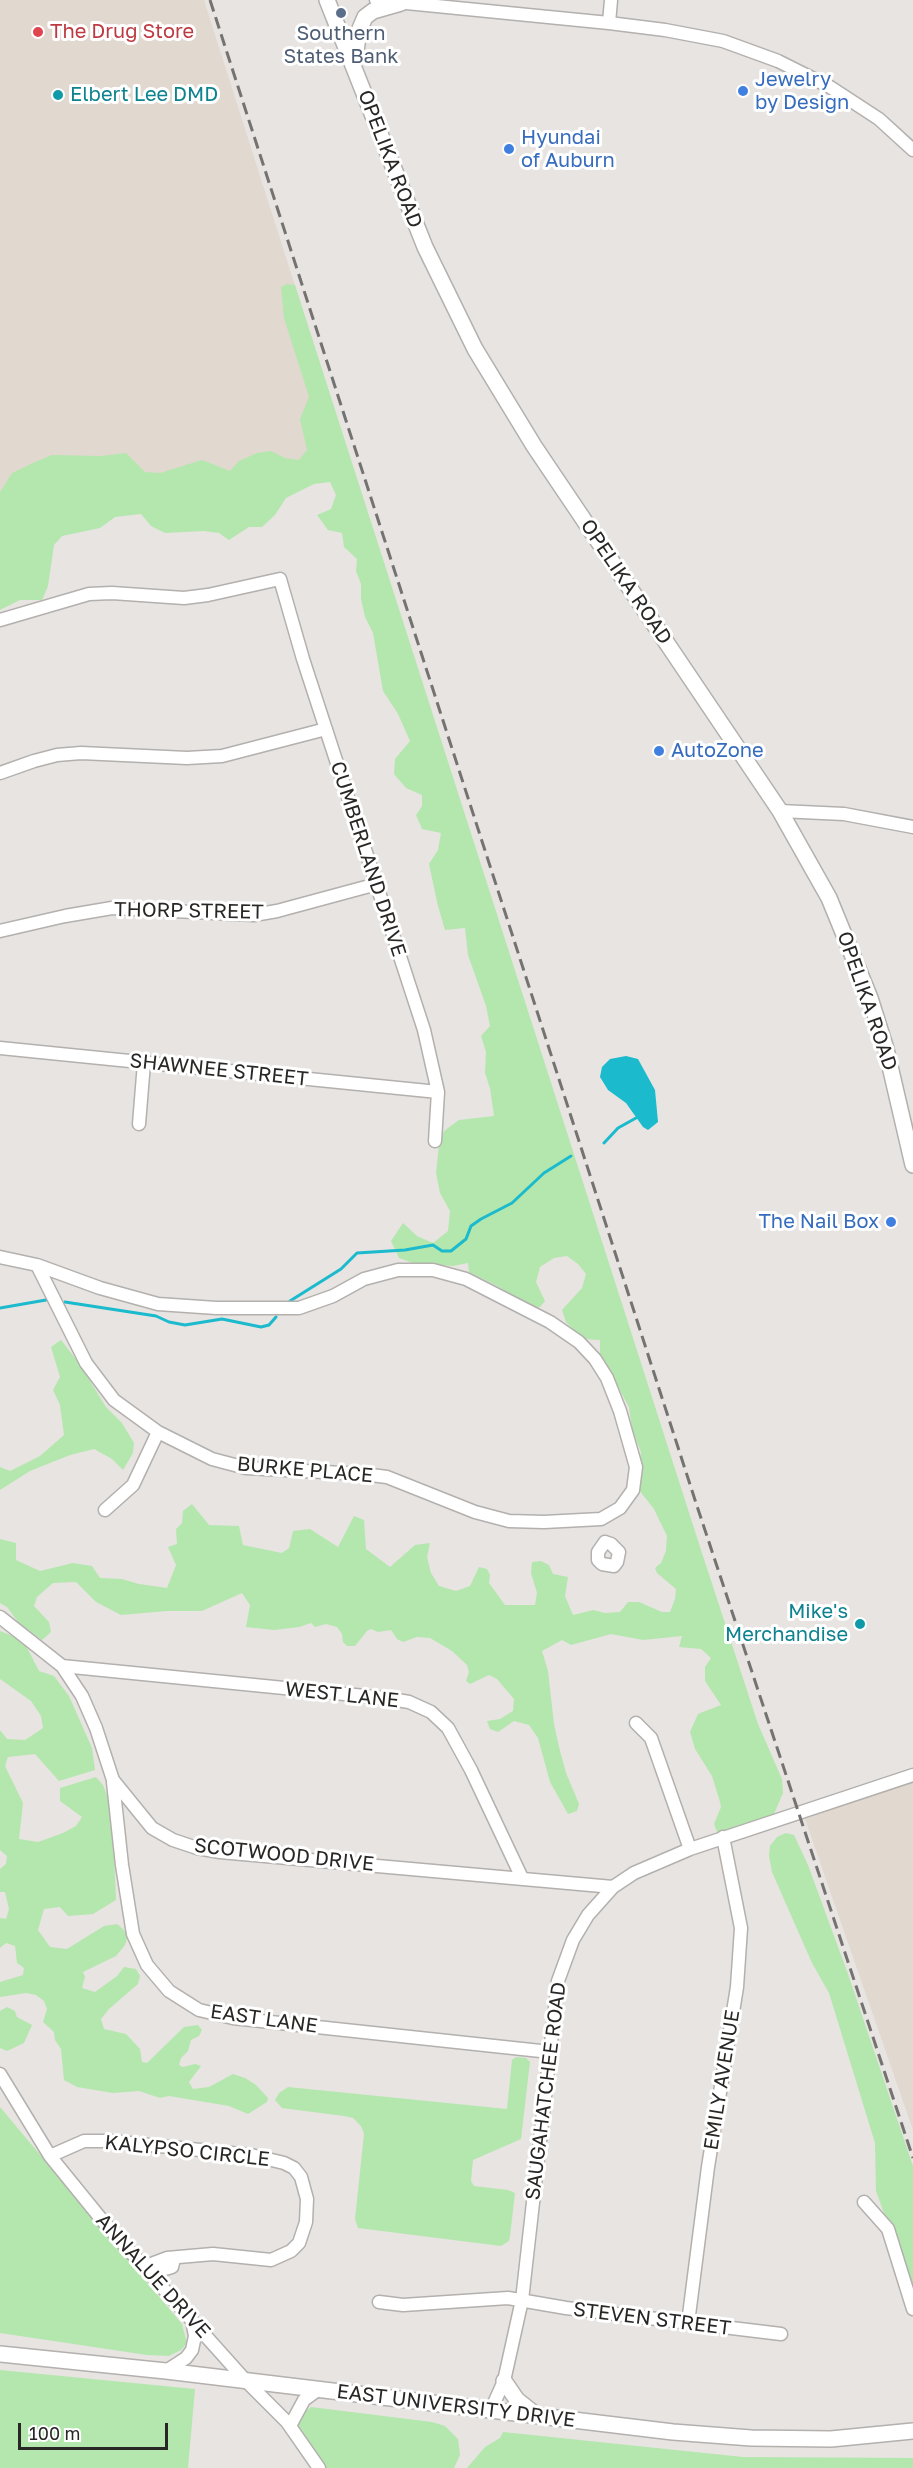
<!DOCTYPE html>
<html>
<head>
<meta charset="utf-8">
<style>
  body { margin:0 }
  #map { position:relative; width:913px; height:2468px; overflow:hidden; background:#e7e4e2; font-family:"Golos Text",sans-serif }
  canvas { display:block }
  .scale { position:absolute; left:18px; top:2423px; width:150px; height:27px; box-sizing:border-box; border:3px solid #282726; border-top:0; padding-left:8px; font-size:18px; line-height:21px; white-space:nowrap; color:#282726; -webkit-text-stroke:4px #fff; paint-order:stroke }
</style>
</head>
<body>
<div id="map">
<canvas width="913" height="2468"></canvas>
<div class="scale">100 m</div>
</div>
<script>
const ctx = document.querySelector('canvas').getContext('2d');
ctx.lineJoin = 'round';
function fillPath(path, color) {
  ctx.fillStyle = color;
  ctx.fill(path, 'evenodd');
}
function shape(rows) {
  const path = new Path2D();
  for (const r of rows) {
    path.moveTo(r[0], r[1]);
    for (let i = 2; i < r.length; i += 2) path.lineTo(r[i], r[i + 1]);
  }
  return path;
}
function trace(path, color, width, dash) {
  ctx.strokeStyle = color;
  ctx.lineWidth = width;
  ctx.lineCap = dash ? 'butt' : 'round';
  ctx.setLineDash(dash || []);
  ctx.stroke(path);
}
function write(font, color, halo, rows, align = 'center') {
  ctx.font = font + ' "Golos Text",sans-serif';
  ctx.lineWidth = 6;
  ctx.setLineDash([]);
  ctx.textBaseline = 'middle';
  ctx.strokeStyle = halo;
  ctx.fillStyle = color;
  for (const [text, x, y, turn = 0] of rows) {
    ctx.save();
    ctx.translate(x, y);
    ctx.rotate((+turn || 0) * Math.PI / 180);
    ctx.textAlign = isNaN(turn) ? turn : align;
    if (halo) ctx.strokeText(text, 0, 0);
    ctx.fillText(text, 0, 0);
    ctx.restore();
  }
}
fillPath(shape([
  [0,0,204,0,354,471,0,522],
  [913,1779,913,2130,805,1819]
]), '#e1d8d0');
fillPath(shape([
  [287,284,295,285,702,1553,758,1724,782,1779,783,1793,774,1814,764,1820,728,1831,717,1832,714,1824,721,1807,720,1802,712,1776,695,1749,690,1732,698,1714,721,1705,705,1681,705,1667,711,1658,701,1649,679,1647,682,1636,643,1640,611,1634,571,1645,562,1640,542,1651,548,1671,554,1724,559,1747,566,1773,579,1804,577,1811,568,1814,550,1782,538,1738,529,1725,514,1721,498,1732,490,1729,487,1721,500,1719,513,1711,514,1699,497,1679,489,1675,470,1684,466,1681,469,1672,467,1665,452,1651,430,1638,417,1637,403,1642,397,1639,391,1630,378,1632,371,1629,367,1631,355,1646,347,1646,343,1642,342,1634,337,1627,326,1624,315,1627,311,1623,299,1627,274,1630,246,1627,250,1605,242,1593,202,1611,167,1611,121,1615,96,1602,76,1582,53,1583,37,1597,34,1606,49,1622,51,1632,42,1640,19,1623,7,1607,0,1603,0,1539,16,1543,16,1560,40,1571,73,1563,92,1566,100,1578,122,1579,139,1584,167,1588,176,1565,168,1547,177,1544,176,1529,182,1523,183,1511,192,1504,209,1525,239,1526,243,1545,282,1553,289,1548,293,1531,310,1529,338,1547,354,1516,364,1520,366,1549,390,1567,415,1545,430,1543,427,1557,431,1573,439,1586,456,1591,470,1586,479,1567,487,1569,490,1575,489,1583,505,1605,535,1605,537,1593,531,1573,532,1562,541,1561,549,1565,553,1574,568,1577,565,1596,573,1615,593,1610,605,1613,620,1612,628,1602,639,1602,662,1612,670,1612,675,1599,676,1589,657,1573,655,1568,661,1563,666,1551,667,1536,654,1509,639,1490,641,1452,632,1429,629,1407,600,1354,600,1340,583,1339,566,1322,562,1310,582,1288,586,1274,578,1264,567,1256,554,1258,540,1267,536,1282,545,1301,540,1307,531,1308,499,1287,469,1272,468,1263,453,1266,413,1263,399,1258,391,1241,403,1223,417,1236,433,1243,448,1231,450,1211,440,1193,436,1173,439,1145,444,1131,459,1120,494,1116,490,1088,485,1073,486,1052,481,1036,490,1026,486,1006,468,955,465,928,445,930,438,906,429,864,438,850,441,833,422,829,416,815,422,806,422,795,406,788,394,774,395,759,410,741,398,714,383,691,373,633,365,617,361,599,361,584,356,571,357,559,344,547,342,533,328,530,317,515,331,509,336,495,330,482,314,484,286,498,275,515,262,527,249,527,229,540,219,533,204,531,165,533,151,526,141,514,115,517,100,528,62,536,54,545,48,586,42,600,20,600,0,610,0,492,12,473,33,463,52,455,101,456,126,453,145,472,160,473,202,460,230,471,239,461,257,453,271,451,285,458,299,460,307,450,300,419,309,397,284,318,281,287],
  [61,1340,79,1363,106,1407,122,1423,134,1443,133,1453,123,1470,112,1459,94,1449,70,1455,30,1471,0,1490,0,1467,10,1471,40,1456,64,1435,60,1405,53,1390,60,1377,51,1347],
  [0,1631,23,1640,39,1671,54,1676,69,1696,92,1748,95,1770,59,1781,35,1754,8,1757,5,1766,23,1803,19,1839,38,1842,63,1833,76,1826,82,1817,60,1801,60,1788,96,1777,103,1785,112,1808,116,1900,93,1914,68,1916,60,1907,44,1909,38,1930,50,1947,67,1949,104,1926,117,1924,123,1929,128,1936,125,1945,116,1956,83,1972,85,1977,82,1988,95,1992,117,1976,124,1967,136,1969,140,1976,138,1984,109,2009,101,2019,104,2029,126,2034,140,2049,142,2062,147,2063,184,2027,198,2025,202,2030,199,2036,191,2040,188,2051,181,2058,179,2065,183,2067,195,2064,201,2066,189,2082,193,2089,209,2087,233,2074,245,2078,256,2085,268,2098,267,2102,248,2114,229,2106,169,2096,160,2098,139,2091,113,2093,77,2087,64,2080,61,2049,55,2040,54,2032,43,2022,47,2009,44,2001,36,1995,26,1993,0,1997,0,1982,23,1975,24,1968,17,1963,15,1946,6,1943,0,1948,0,1918,6,1919,9,1909,5,1892,0,1892,0,1869,6,1864,7,1856,0,1850,0,1730,7,1739,25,1740,43,1728,41,1716,31,1701,0,1679],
  [786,1833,794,1835,808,1865,848,1974,913,2166,913,2294,876,2191,875,2143,829,1993,812,1963,772,1872,769,1856,770,1846,777,1837],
  [7,2007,15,2011,17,2017,32,2025,24,2043,7,2051,0,2048,0,2011],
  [516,2057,526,2058,530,2062,521,2139,473,2160,471,2181,474,2186,508,2190,515,2193,510,2236,509,2241,501,2246,358,2228,355,2219,364,2134,361,2126,353,2118,344,2116,282,2108,275,2100,279,2093,288,2087,507,2109,512,2060],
  [0,2107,182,2324,187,2343,181,2350,169,2356,147,2355,0,2333],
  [0,2370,195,2389,188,2468,0,2468],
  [311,2407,432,2422,445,2426,458,2439,460,2455,454,2468,324,2468,299,2431,297,2423,300,2415],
  [503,2432,743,2457,913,2458,913,2468,467,2468,485,2447,500,2438]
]), '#b4e7ad');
fillPath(shape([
  [626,1056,638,1059,655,1090,658,1122,648,1130,643,1127,626,1103,608,1090,600,1077,602,1067,610,1059]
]), '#1bbacd');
trace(shape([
  [604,1143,618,1128,636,1118],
  [290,1301,341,1269,357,1253,405,1250,433,1245,442,1251,451,1251,466,1239,471,1226,481,1219,512,1203,544,1173,571,1156],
  [65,1302,156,1316,169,1322,185,1325,222,1319,261,1327,269,1325,276,1317],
  [0,1308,46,1300]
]), '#1bbacd', 3);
const minor = shape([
  [376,0,609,23,665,30,723,41,778,61,830,87,879,119,913,150],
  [609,23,611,0],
  [0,620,89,594,112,593,184,598,208,595,280,579,303,659,424,1030,438,1092,435,1141],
  [0,773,34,761,57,755,81,753,187,758,222,756,326,729],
  [780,811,844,814,913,827],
  [0,931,65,916,112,908,254,915,277,911,377,884],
  [0,1048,438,1092],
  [139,1124,144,1063],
  [0,1257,37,1265,100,1288,158,1304,216,1308,299,1308,333,1296,364,1279,398,1270,433,1270,466,1279,550,1322,579,1342,595,1359,607,1378,620,1411,636,1467,633,1490,620,1508,601,1519,544,1522,509,1521,475,1512,387,1477,363,1474,246,1468,212,1459,158,1432,114,1400,86,1363,37,1265],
  [105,1510,133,1485,158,1432],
  [605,1542,611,1544,619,1552,617,1562,614,1566,602,1564,598,1560,598,1552,605,1542],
  [0,1617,62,1666,82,1696,96,1728,113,1780,152,1828,173,1840,197,1848,220,1852,613,1887],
  [62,1666,385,1698,409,1702,431,1712,448,1728,471,1770,522,1878],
  [636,1723,651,1738,690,1849],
  [113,1782,122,1865,133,1934,147,1965,169,1991,199,2010,233,2018,550,2052],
  [0,2074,50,2156,102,2220,246,2381,287,2422,319,2468],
  [50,2156,84,2141,109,2141,251,2155,284,2163,294,2168,301,2177,307,2199,306,2222,299,2243,291,2251,271,2260,213,2254,167,2258,151,2264,148,2269,158,2271,172,2267,174,2259],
  [864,2202,888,2229,913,2309],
  [379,2302,403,2305,508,2298,566,2308,781,2334],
  [688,2323,708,2167,737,1987,741,1928,723,1837],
  [166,2371,186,2358,192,2350,195,2336,192,2320],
  [491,2410,504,2381,522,2300,558,1981,573,1940,588,1915,613,1887,634,1873,690,1849,913,1775],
  [290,2426,304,2400,319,2389]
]);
const major = shape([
  [327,0,425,247,475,349,534,446,780,811,829,898,870,998,886,1049,913,1165],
  [354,63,359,31,365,17,373,11,401,3],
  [0,2354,166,2371,673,2432,751,2438,831,2439,913,2431],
  [504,2381,517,2400,536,2415]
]);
trace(minor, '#b3b0ae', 15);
trace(major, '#b3b0ae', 18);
trace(minor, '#fff', 12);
trace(major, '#fff', 15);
trace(shape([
  [210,0,696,1503,913,2158]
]), '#757372', 3, [12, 6]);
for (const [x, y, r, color] of [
  [341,13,6,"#5c6f8a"],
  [38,32,6,"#e0444e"],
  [743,91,6,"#3f7fe0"],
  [58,95,6,"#0f9aa8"],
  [509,149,6,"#3f7fe0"],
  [659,751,6,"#3f7fe0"],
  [891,1222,6,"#3f7fe0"],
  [860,1624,6,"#0f9aa8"]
]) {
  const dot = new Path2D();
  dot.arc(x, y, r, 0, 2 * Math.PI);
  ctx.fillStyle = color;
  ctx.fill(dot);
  trace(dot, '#fff', 2);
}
write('20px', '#be3a42', '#fff', [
  ["The Drug Store",50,32]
], 'left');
write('20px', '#4e5e75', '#fff', [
  ["Southern",341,34],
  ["States Bank",341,57]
]);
write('20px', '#366cbe', '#fff', [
  ["Jewelry",755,80],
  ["by Design",755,103],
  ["Hyundai",521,138],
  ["of Auburn",521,161],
  ["AutoZone",671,751],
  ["The Nail Box",879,1222,"right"]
], 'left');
write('20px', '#0d838f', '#fff', [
  ["Elbert Lee DMD",70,95],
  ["Mike's",848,1612,"right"],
  ["Merchandise",848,1635,"right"]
], 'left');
write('20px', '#282726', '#fff', [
  ["OPELIKA ROAD",390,159,69],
  ["OPELIKA ROAD",626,582,56],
  ["CUMBERLAND DRIVE",368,859,72],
  ["THORP STREET",189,911,1],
  ["OPELIKA ROAD",867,1001,71],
  ["SHAWNEE STREET",219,1070,6],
  ["BURKE PLACE",305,1470,5],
  ["WEST LANE",342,1695,6],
  ["SCOTWOOD DRIVE",284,1855,6],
  ["EAST LANE",264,2019,8],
  ["EMILY AVENUE",722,2080,-81],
  ["SAUGAHATCHEE ROAD",546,2091,-83],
  ["KALYPSO CIRCLE",187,2151,6],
  ["ANNALUE DRIVE",153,2276,48],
  ["STEVEN STREET",652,2319,7],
  ["EAST UNIVERSITY DRIVE",456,2406,7]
]);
</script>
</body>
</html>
